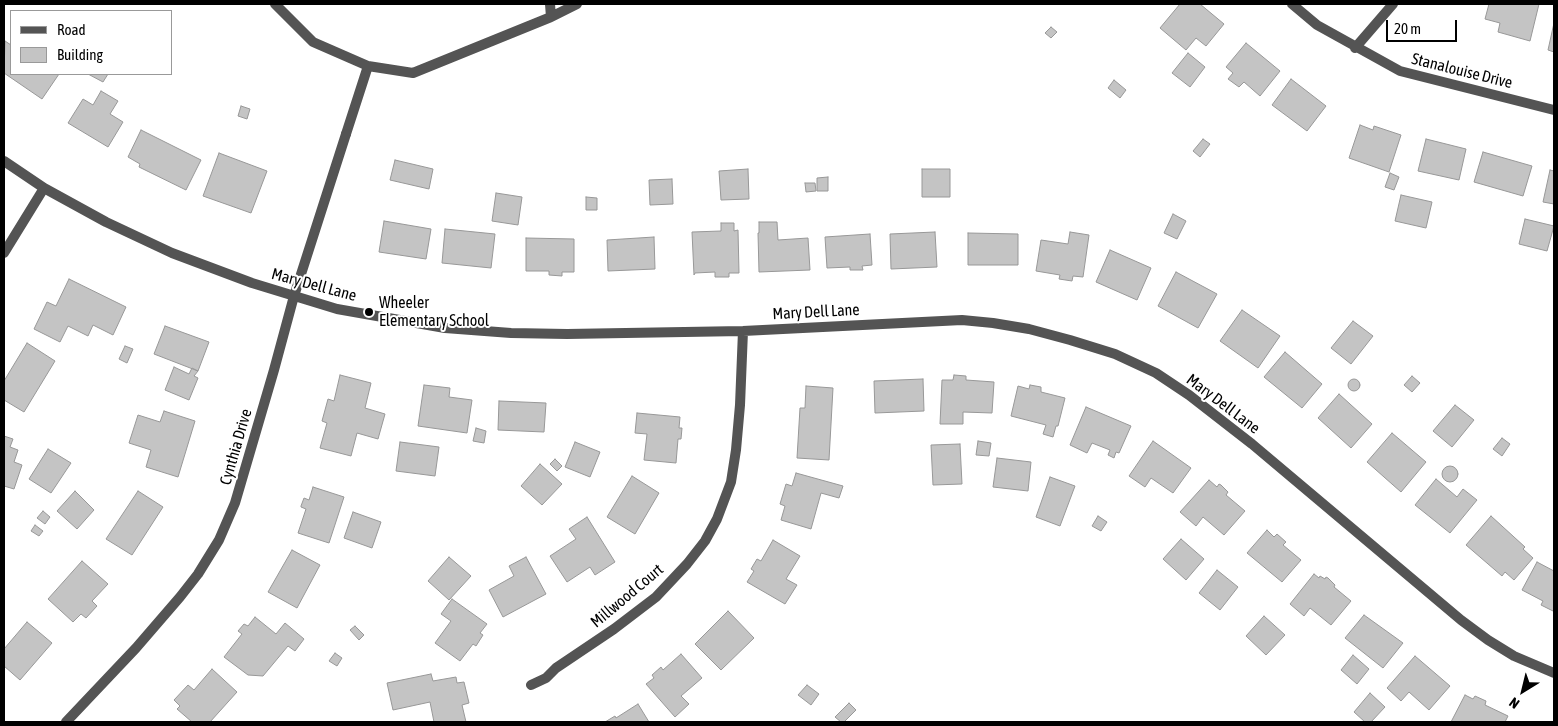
<!DOCTYPE html>
<html>
<head>
<meta charset="utf-8">
<style>
  body { margin:0 }
  #map { position:relative; width:1558px; height:726px; overflow:hidden; background:#fff; font-family:"Asap Condensed",sans-serif }
  canvas { display:block }
  .frame { position:absolute; inset:0; border:5px solid #000; pointer-events:none }
  .legend { position:absolute; left:10px; top:10px; width:162px; height:65px; box-sizing:border-box; background:#fff; border:1px solid #999; margin:0; padding:6px 9px; list-style:none; font-size:15px; color:#000 }
  .legend li { display:flex; align-items:center; gap:10px; height:25px }
  .legend b { width:25px; border:1px solid #999 }
  .north { position:absolute; left:1498px; top:666px; width:50px; height:50px; -webkit-text-stroke:4px #fff; paint-order:stroke; rotate:216deg; font-size:14px; font-weight:700; line-height:20px; text-align:center; color:#000 }
  .north::after { content:''; display:block; margin:auto; width:18px; height:22px; background:#000; clip-path:polygon(50% 0,100% 100%,50% 72%,0 100%) }
  .scale { position:absolute; left:1386px; top:20px; width:71px; height:22px; box-sizing:border-box; border:2px solid #000; border-top:0; padding-left:6px; font-size:15px; line-height:18px; white-space:nowrap; color:#000; -webkit-text-stroke:4px #fff; paint-order:stroke }
</style>
</head>
<body>
<div id="map">
<canvas width="1558" height="726"></canvas>
<div class="frame"></div>
<ul class="legend">
<li><b style="height:6px;background:#545454"></b>Road</li>
<li><b style="height:14px;background:#c4c4c4"></b>Building</li>
</ul>
<div class="north">N</div>
<div class="scale">20 m</div>
</div>
<script>
const ctx = document.querySelector('canvas').getContext('2d');
ctx.lineJoin = 'round';
function fillPath(path, color) {
  ctx.fillStyle = color;
  ctx.fill(path, 'evenodd');
}
function shape(rows) {
  const path = new Path2D();
  for (const r of rows) {
    if (r.length === 3) {
      path.moveTo(r[0] + r[2], r[1]);
      path.arc(r[0], r[1], r[2], 0, 2 * Math.PI);
      continue;
    }
    path.moveTo(r[0], r[1]);
    for (let i = 2; i < r.length; i += 2) path.lineTo(r[i], r[i + 1]);
  }
  return path;
}
function trace(path, color, width, dash) {
  ctx.strokeStyle = color;
  ctx.lineWidth = width;
  ctx.lineCap = dash ? 'butt' : 'round';
  ctx.setLineDash(dash || []);
  ctx.stroke(path);
}
function write(font, color, halo, rows, align = 'center') {
  ctx.font = font + ' "Asap Condensed",sans-serif';
  ctx.lineWidth = 4;
  ctx.setLineDash([]);
  ctx.textBaseline = 'middle';
  ctx.strokeStyle = halo;
  ctx.fillStyle = color;
  for (const [text, x, y, turn = 0] of rows) {
    ctx.save();
    ctx.translate(x, y);
    ctx.rotate((+turn || 0) * Math.PI / 180);
    ctx.textAlign = isNaN(turn) ? turn : align;
    if (halo) ctx.strokeText(text, 0, 0);
    ctx.fillText(text, 0, 0);
    ctx.restore();
  }
}
const building = shape([
  [1180,4,1200,4,1224,24,1206,46,1196,38,1186,50,1160,28,1180,4],
  [1489,4,1539,4,1530,41,1498,32,1500,23,1485,19,1489,4],
  [1554,23,1554,52,1548,50,1554,23],
  [1051,27,1057,32,1051,38,1045,33,1051,27],
  [5,41,11,45,11,74,59,74,42,99,4,73,5,41],
  [1246,43,1280,71,1260,96,1244,82,1239,87,1228,79,1233,73,1226,67,1246,43],
  [1188,53,1205,67,1190,87,1172,73,1188,53],
  [88,74,108,74,103,82,88,74],
  [1291,79,1326,106,1307,131,1272,105,1291,79],
  [1114,80,1126,90,1120,98,1108,88,1114,80],
  [101,91,118,101,110,114,123,122,108,147,68,123,83,99,93,105,101,91],
  [241,106,250,109,247,119,238,116,241,106],
  [1360,125,1373,130,1374,126,1401,135,1389,172,1349,158,1360,125],
  [141,130,201,160,186,190,139,167,140,164,128,157,141,130],
  [1203,139,1210,144,1200,157,1193,151,1203,139],
  [1426,139,1466,149,1459,180,1418,171,1426,139],
  [1483,152,1532,166,1523,196,1474,182,1483,152],
  [219,153,267,171,251,213,203,196,219,153],
  [395,160,433,169,429,189,390,180,395,160],
  [748,169,749,199,721,200,719,171,748,169],
  [922,169,950,169,950,197,922,197,922,169],
  [1550,170,1554,171,1554,204,1543,202,1550,170],
  [1390,173,1399,177,1394,190,1385,187,1390,173],
  [828,177,828,191,817,191,817,178,828,177],
  [672,179,673,204,650,205,649,180,672,179],
  [805,183,815,183,816,191,806,192,805,183],
  [496,193,522,197,518,225,492,221,496,193],
  [1401,195,1432,202,1426,228,1395,221,1401,195],
  [586,197,597,198,597,210,586,210,586,197],
  [1173,214,1186,221,1177,239,1164,233,1173,214],
  [1525,219,1554,226,1547,251,1519,244,1525,219],
  [384,221,431,229,426,259,379,252,384,221],
  [759,222,777,222,778,240,808,238,810,270,759,272,758,233,759,233,759,222],
  [721,223,734,223,734,231,738,230,739,273,729,273,729,277,715,277,715,272,695,273,694,275,692,232,721,231,721,223],
  [445,229,495,234,491,268,442,263,445,229],
  [935,232,937,267,891,269,890,234,935,232],
  [1070,232,1089,235,1083,277,1073,276,1072,281,1059,279,1060,275,1036,271,1041,240,1068,244,1070,232],
  [968,233,1018,234,1018,265,968,265,968,233],
  [870,234,872,265,862,266,863,270,850,270,850,267,827,268,825,237,870,234],
  [654,237,655,269,608,271,607,240,654,237],
  [526,238,574,239,574,272,562,272,562,276,549,275,549,271,526,271,526,238],
  [1110,250,1151,268,1137,300,1096,282,1110,250],
  [1176,272,1217,294,1198,328,1158,306,1176,272],
  [69,279,126,307,113,335,93,325,88,336,68,326,60,342,34,329,47,302,56,306,69,279],
  [1242,310,1280,336,1258,368,1220,341,1242,310],
  [1353,321,1373,336,1351,364,1331,348,1353,321],
  [165,326,209,342,198,371,154,354,165,326],
  [27,343,55,361,24,412,4,400,4,381,27,343],
  [125,346,133,349,127,363,119,359,125,346],
  [1285,352,1322,384,1302,408,1264,377,1285,352],
  [174,367,189,374,192,368,198,371,194,376,198,378,189,400,165,390,174,367],
  [340,375,371,383,365,408,385,414,378,439,357,433,351,456,320,448,327,423,322,421,328,399,334,401,340,375],
  [954,375,966,376,966,380,994,382,992,413,963,412,963,424,940,424,942,380,953,380,954,375],
  [1412,376,1420,383,1412,392,1404,385,1412,376],
  [1354,385,6],
  [923,379,924,411,875,413,874,381,923,379],
  [424,385,450,388,449,397,472,400,467,433,418,426,424,385],
  [1030,385,1041,387,1041,392,1065,398,1058,426,1056,426,1053,437,1043,434,1046,425,1011,416,1018,386,1029,389,1030,385],
  [806,386,833,388,829,460,797,458,800,408,805,408,806,386],
  [1339,394,1372,424,1351,448,1318,418,1339,394],
  [499,401,546,403,544,432,498,430,499,401],
  [1455,405,1474,420,1452,447,1433,431,1455,405],
  [1086,407,1131,426,1119,453,1116,452,1114,458,1108,455,1110,450,1092,443,1087,453,1070,445,1086,407],
  [164,411,195,421,178,477,146,467,151,450,129,443,138,415,160,422,164,411],
  [637,413,680,417,679,428,682,428,681,439,678,439,676,463,644,460,647,434,635,433,637,413],
  [476,428,486,431,484,443,473,441,476,428],
  [1392,433,1426,462,1401,492,1367,462,1392,433],
  [4,436,13,439,10,447,18,450,14,462,22,465,14,489,4,486,4,436],
  [1502,438,1510,444,1502,456,1493,449,1502,438],
  [978,441,991,443,989,456,976,455,978,441],
  [1153,441,1191,468,1173,493,1151,478,1145,487,1129,476,1153,441],
  [400,442,439,447,435,476,396,471,400,442],
  [575,442,600,452,590,477,565,467,575,442],
  [960,444,962,484,933,485,931,445,960,444],
  [48,449,71,463,51,493,29,479,48,449],
  [997,458,1031,462,1028,491,993,487,997,458],
  [555,459,562,466,557,471,550,464,555,459],
  [540,464,562,484,542,505,521,486,540,464],
  [1450,474,8],
  [796,473,843,486,839,498,821,493,811,529,781,520,785,506,780,504,786,484,792,486,796,473],
  [632,476,659,493,635,534,607,517,632,476],
  [1050,477,1075,486,1060,526,1036,517,1050,477],
  [1436,479,1457,497,1463,489,1477,500,1450,533,1415,505,1436,479],
  [1209,480,1217,487,1219,484,1221,485,1228,492,1226,495,1245,511,1224,535,1203,517,1196,526,1180,512,1209,480],
  [313,487,344,497,329,543,298,533,306,509,301,507,301,506,304,498,309,500,313,487],
  [75,491,94,510,77,529,57,511,75,491],
  [138,491,163,507,132,555,106,539,138,491],
  [43,511,50,517,45,524,37,518,43,511],
  [353,512,381,522,372,548,344,538,353,512],
  [1098,516,1107,522,1101,531,1092,526,1098,516],
  [1491,516,1525,547,1523,549,1533,558,1514,580,1505,572,1502,576,1466,545,1491,516],
  [587,517,615,562,595,575,590,567,567,582,550,556,576,539,569,529,587,517],
  [35,525,43,531,39,536,31,531,35,525],
  [1267,530,1274,537,1277,534,1286,542,1283,545,1301,560,1282,582,1247,553,1267,530],
  [1181,539,1204,559,1186,580,1163,559,1181,539],
  [773,540,800,556,786,579,797,585,785,604,747,582,754,571,751,569,757,559,761,561,773,540],
  [292,550,320,565,297,608,268,592,292,550],
  [449,557,471,576,449,600,428,581,449,557],
  [526,557,546,594,503,617,489,590,514,576,509,566,526,557],
  [82,561,108,584,92,601,97,606,86,618,81,614,73,622,48,599,82,561],
  [1537,562,1554,571,1554,609,1553,611,1541,605,1543,601,1522,590,1537,562],
  [1217,570,1238,587,1220,610,1199,593,1217,570],
  [1314,574,1319,578,1320,576,1325,579,1326,577,1328,578,1335,585,1334,587,1351,601,1331,625,1310,608,1304,616,1290,604,1314,574],
  [452,599,487,624,480,633,483,635,476,646,473,644,460,661,435,643,451,621,441,614,452,599],
  [728,611,754,638,721,670,695,644,728,611],
  [1364,615,1403,643,1383,668,1345,638,1364,615],
  [1264,616,1285,635,1266,655,1246,636,1264,616],
  [255,617,276,634,285,623,304,639,295,651,288,646,263,676,248,675,224,657,242,634,238,631,244,624,248,626,255,617],
  [27,622,52,643,20,680,4,666,4,649,27,622],
  [355,626,364,635,359,640,350,630,355,626],
  [335,653,342,658,337,666,329,661,335,653],
  [681,654,702,678,681,696,689,704,675,717,646,684,654,678,652,675,661,667,663,670,681,654],
  [1353,655,1369,669,1357,684,1341,670,1353,655],
  [1415,656,1450,686,1429,710,1409,692,1401,701,1387,688,1415,656],
  [212,669,237,692,210,722,192,722,177,709,180,706,174,700,188,685,194,690,212,669],
  [431,674,433,681,456,677,457,683,464,682,469,703,462,705,466,722,434,722,430,702,393,710,387,683,431,674],
  [807,685,819,694,811,705,798,695,807,685],
  [1370,693,1385,707,1371,722,1365,722,1354,712,1370,693],
  [1465,695,1473,699,1475,696,1486,701,1485,705,1508,716,1505,722,1451,722,1465,695],
  [849,703,856,710,844,722,841,722,835,717,849,703],
  [638,704,649,722,605,722,615,716,616,718,638,704]
]);
fillPath(building, '#c4c4c4');
trace(building, '#989898', 1);
trace(shape([
  [275,4,313,42,368,66],
  [550,4,551,17],
  [346,134,368,66,413,73,551,17,577,4]
]), '#545454', 10);
trace(shape([
  [1292,4,1317,25,1400,71,1554,110],
  [1355,48,1393,4],
  [4,161,44,188,106,222,172,253,252,283,337,309,445,328,511,333,567,334,743,331,962,320,993,323,1029,329,1070,340,1115,354,1156,373,1189,395,1252,444,1461,620,1488,640,1514,656,1554,673],
  [4,253,44,188],
  [531,685,546,678,556,668,614,629,656,597,687,564,705,541,717,519,731,482,736,450,740,405,743,331],
  [66,722,136,648,180,597,198,574,219,540,235,503,274,370,294,296,346,134]
]), '#545454', 10);
for (const [x, y, r, color] of [
  [369,312,5,"#000"]
]) {
  const dot = new Path2D();
  dot.arc(x, y, r, 0, 2 * Math.PI);
  ctx.fillStyle = color;
  ctx.fill(dot);
  trace(dot, '#fff', 2);
}
write('16px', '#000', '#fff', [
  ["Stanalouise Drive",1462,71,14],
  ["Mary Dell Lane",314,285,15],
  ["Mary Dell Lane",816,312,-3],
  ["Mary Dell Lane",1223,404,37],
  ["Cynthia Drive",236,447,-74],
  ["Millwood Court",627,596,-40]
]);
write('16px', '#000', '#fff', [
  ["Wheeler",379,303],
  ["Elementary School",379,321]
], 'left');
</script>
</body>
</html>
